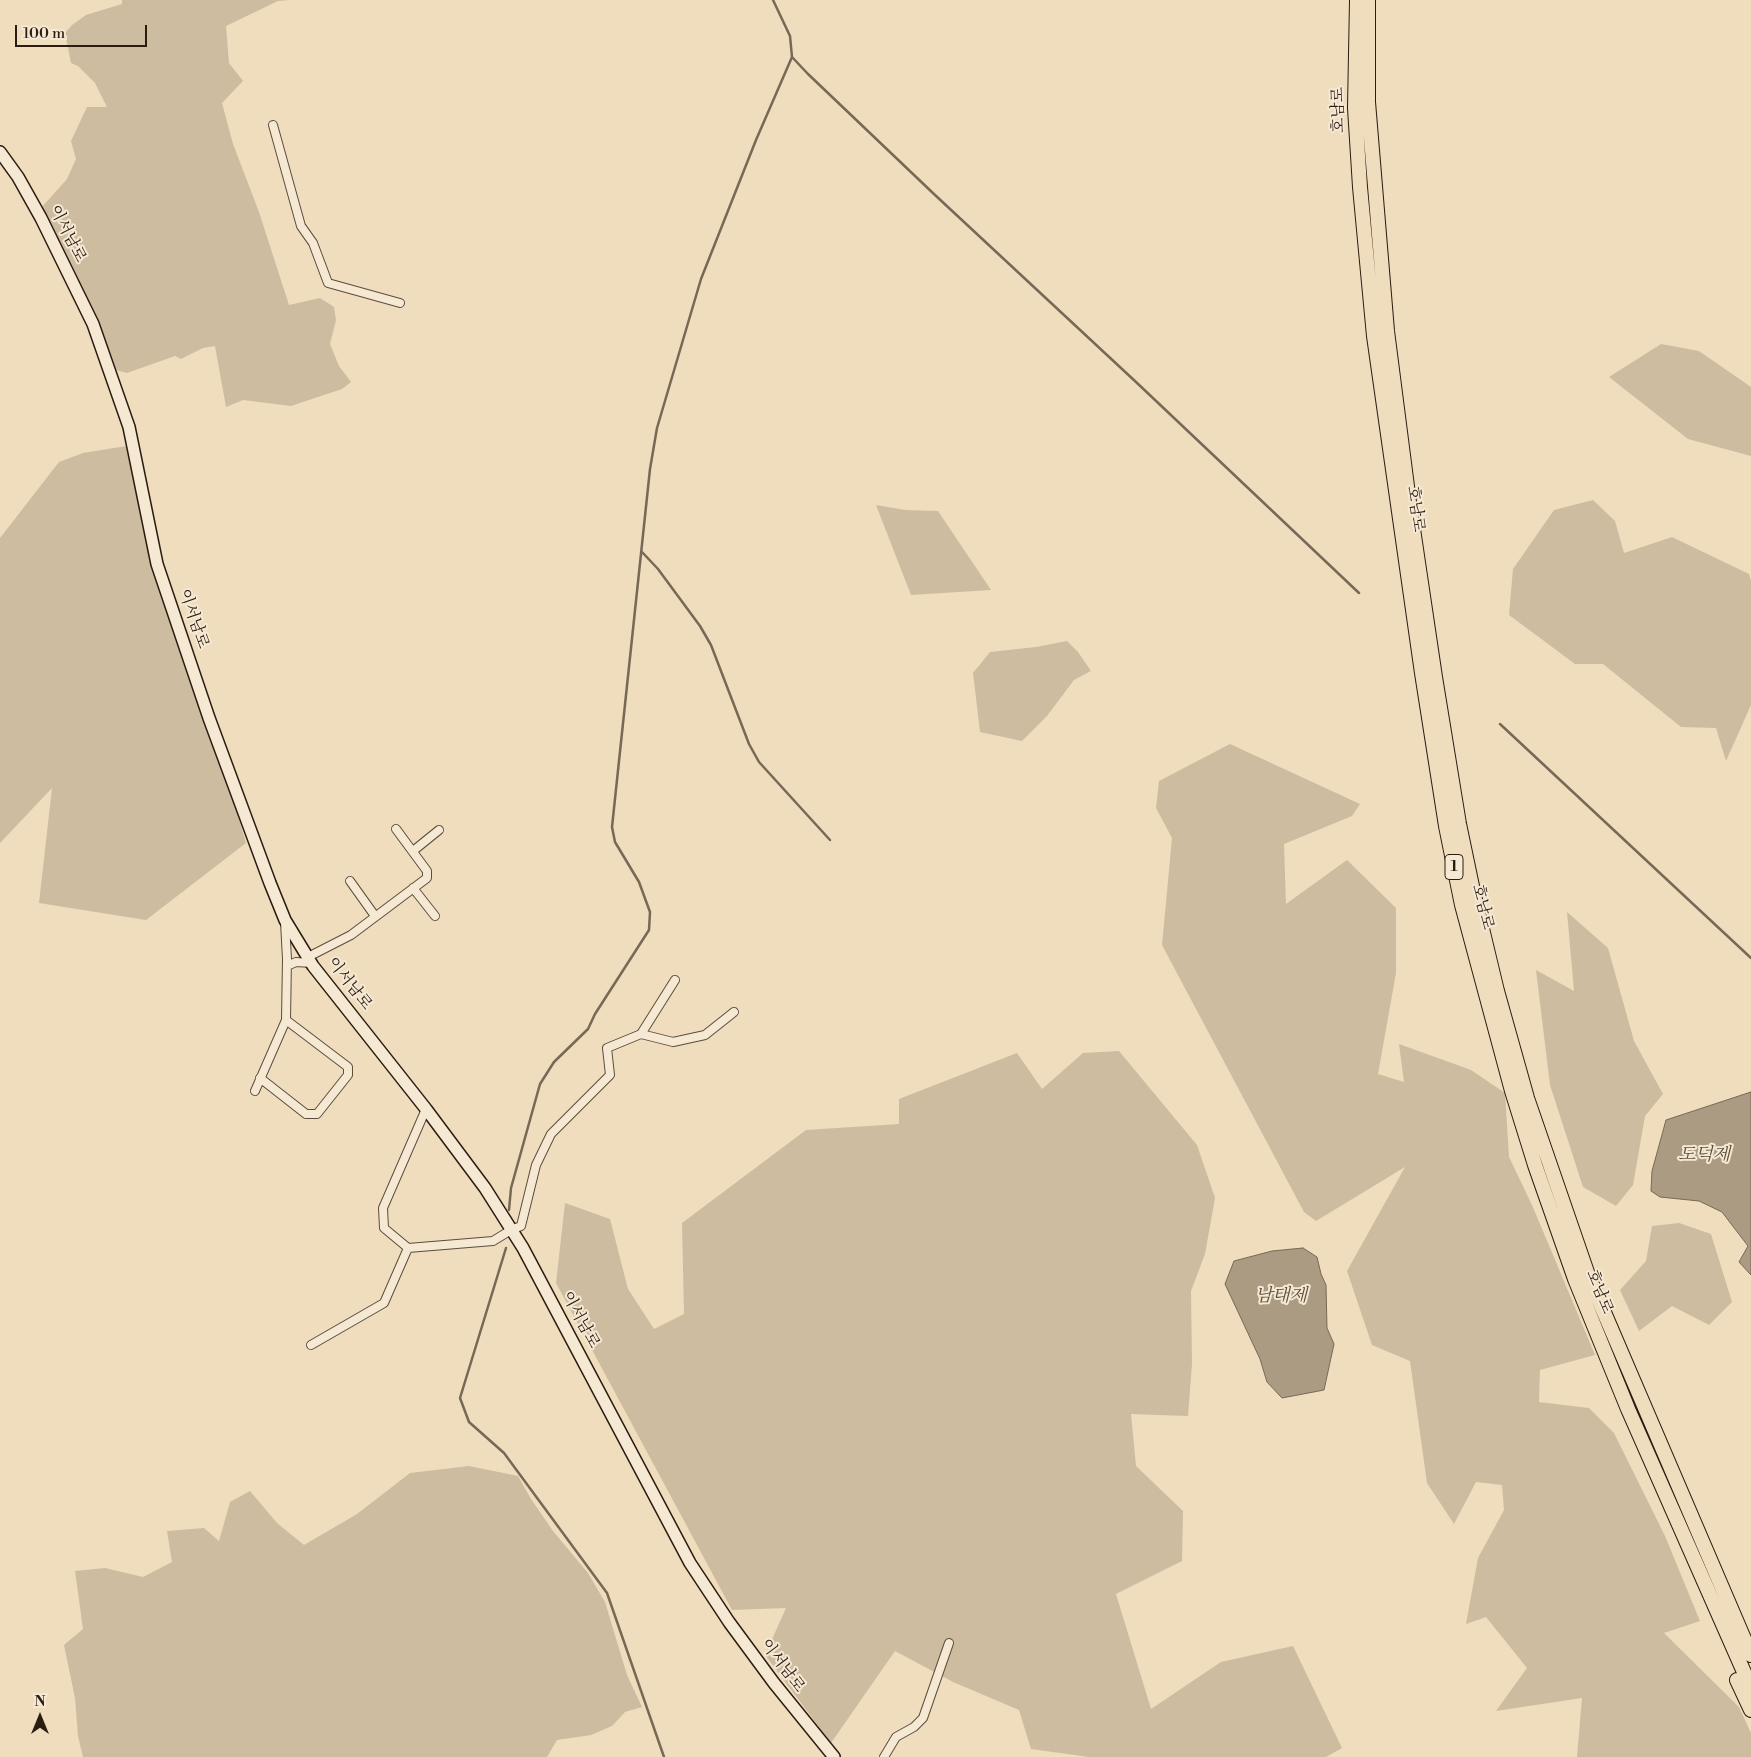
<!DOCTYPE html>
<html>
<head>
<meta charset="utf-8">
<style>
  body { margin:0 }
  #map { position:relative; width:1751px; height:1757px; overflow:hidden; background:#efddbd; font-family:"Libre Bodoni",serif }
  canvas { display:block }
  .north { position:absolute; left:15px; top:1692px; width:50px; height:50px; -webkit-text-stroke:4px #f5e9d4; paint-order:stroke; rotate:0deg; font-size:14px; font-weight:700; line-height:20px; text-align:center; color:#2b1c12 }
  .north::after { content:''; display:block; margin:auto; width:18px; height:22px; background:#2b1c12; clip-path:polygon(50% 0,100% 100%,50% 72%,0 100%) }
  .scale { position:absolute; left:15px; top:25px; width:132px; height:22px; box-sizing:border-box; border:2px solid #2b1c12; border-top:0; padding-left:6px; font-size:15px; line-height:18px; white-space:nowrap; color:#2b1c12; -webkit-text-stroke:4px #f5e9d4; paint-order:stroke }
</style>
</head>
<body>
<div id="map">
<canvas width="1751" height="1757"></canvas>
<div class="north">N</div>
<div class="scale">100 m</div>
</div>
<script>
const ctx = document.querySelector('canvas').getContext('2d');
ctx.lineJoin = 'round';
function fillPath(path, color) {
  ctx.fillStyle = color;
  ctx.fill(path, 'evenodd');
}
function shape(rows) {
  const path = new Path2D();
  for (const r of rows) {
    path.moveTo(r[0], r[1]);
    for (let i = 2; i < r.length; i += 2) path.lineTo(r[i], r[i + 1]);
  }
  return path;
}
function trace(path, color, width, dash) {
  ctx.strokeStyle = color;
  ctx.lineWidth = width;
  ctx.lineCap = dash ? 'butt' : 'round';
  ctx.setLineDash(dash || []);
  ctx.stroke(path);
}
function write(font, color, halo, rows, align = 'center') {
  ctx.font = font + ' "Libre Bodoni","Noto Serif KR",serif';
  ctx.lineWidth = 4;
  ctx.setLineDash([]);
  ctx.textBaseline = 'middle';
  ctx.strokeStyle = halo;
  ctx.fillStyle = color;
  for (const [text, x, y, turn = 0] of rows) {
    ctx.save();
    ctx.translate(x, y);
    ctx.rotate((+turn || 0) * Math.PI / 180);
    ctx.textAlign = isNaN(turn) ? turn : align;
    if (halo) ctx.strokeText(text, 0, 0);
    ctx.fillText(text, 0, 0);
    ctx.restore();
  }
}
fillPath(shape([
  [122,0,289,0,278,1,226,26,229,63,243,81,222,103,233,144,259,212,289,305,320,298,334,307,336,320,330,344,339,366,351,382,342,389,291,406,243,400,226,407,215,346,203,348,181,359,175,356,127,373,116,370,98,322,42,207,67,179,76,159,71,141,87,107,107,107,95,83,78,66,71,63,65,33,72,25,86,15,122,4],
  [1661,344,1699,351,1751,387,1751,456,1688,439,1609,377],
  [133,445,157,565,209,718,246,843,146,920,39,903,52,788,0,843,0,538,59,462,83,453],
  [1593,500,1615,521,1624,553,1672,537,1749,574,1751,581,1751,705,1726,761,1716,728,1681,727,1603,664,1575,664,1509,615,1513,569,1554,510],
  [876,505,905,510,938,511,991,590,911,595],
  [1067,641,1078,652,1091,671,1074,680,1047,716,1022,741,980,732,973,673,990,652,1036,647],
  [1230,744,1360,804,1352,816,1284,844,1286,904,1347,860,1396,908,1396,973,1378,1074,1404,1082,1399,1044,1471,1070,1505,1093,1509,1157,1532,1205,1595,1355,1540,1370,1539,1402,1589,1408,1614,1433,1665,1536,1700,1621,1664,1633,1739,1707,1751,1733,1751,1757,1577,1757,1582,1698,1496,1711,1527,1668,1486,1617,1466,1624,1478,1558,1504,1510,1502,1485,1476,1482,1454,1524,1427,1483,1410,1361,1372,1345,1347,1271,1405,1167,1316,1221,1304,1212,1162,945,1172,838,1156,808,1159,781],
  [1567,912,1608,948,1634,1041,1663,1094,1645,1116,1633,1185,1616,1206,1583,1187,1550,1085,1536,970,1574,991],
  [1119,1051,1197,1145,1215,1198,1205,1254,1191,1291,1192,1364,1188,1416,1131,1414,1136,1466,1183,1511,1182,1561,1116,1594,1151,1709,1221,1662,1293,1646,1342,1748,1326,1757,1089,1757,1031,1749,1019,1710,953,1682,895,1651,831,1743,765,1655,786,1608,732,1610,556,1283,565,1203,610,1219,628,1289,654,1329,684,1314,682,1223,806,1130,899,1124,899,1099,1017,1053,1042,1089,1083,1053],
  [1679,1223,1711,1234,1732,1302,1709,1325,1672,1306,1639,1331,1620,1290,1646,1261,1652,1226],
  [469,1466,518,1476,531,1499,553,1531,588,1573,605,1602,627,1675,642,1707,625,1712,612,1726,591,1735,557,1740,547,1757,83,1757,78,1736,75,1698,64,1645,83,1629,75,1571,105,1568,143,1577,172,1562,167,1531,204,1528,219,1541,230,1502,250,1491,277,1523,304,1545,357,1514,410,1473]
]), '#cebca0');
const water = shape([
  [1751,1092,1751,1275,1739,1262,1748,1246,1722,1212,1699,1201,1660,1197,1651,1191,1652,1171,1666,1120,1751,1092],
  [1303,1248,1317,1257,1321,1274,1326,1285,1327,1328,1334,1344,1324,1390,1282,1398,1267,1382,1260,1359,1225,1284,1234,1261,1272,1251,1303,1248]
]);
fillPath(water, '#ac9b83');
trace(water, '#786856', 1);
trace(shape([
  [792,57,808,74,935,195,1136,382,1359,593],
  [642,552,658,569,700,626,711,645,749,744,759,762,830,840],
  [1500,724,1751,958],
  [509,1210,511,1188,540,1084,554,1062,588,1029,595,1014,649,930,650,912,639,882,615,842,612,827,650,469,657,428,701,279,756,140,792,57,790,36,773,0],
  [506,1248,460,1398,469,1422,504,1453,607,1593,664,1757]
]), '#786856', 2.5);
const minor = shape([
  [273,125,301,226,313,243,328,283,400,303],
  [413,851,439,830],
  [350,881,375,916],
  [413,888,435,916],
  [308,957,351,935,427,878,427,871,396,829],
  [287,966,296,962,312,963],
  [641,1034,675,980],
  [260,1078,306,1114,317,1114,348,1075,348,1067,286,1020],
  [255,1091,286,1020,287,959,285,922],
  [426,1109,383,1208,384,1228,408,1248,493,1241,511,1230,521,1226,536,1165,551,1134,610,1075,607,1048,641,1034,673,1042,705,1035,734,1012],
  [311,1345,384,1303,408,1248],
  [884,1757,896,1737,914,1727,923,1718,949,1643]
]);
const secondary = shape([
  [0,152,18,177,41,218,93,324,129,427,157,564,209,718,270,883,285,920,313,966,426,1109,485,1188,523,1248,690,1563,729,1622,774,1683,834,1757]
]);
const trunk = shape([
  [1357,0,1355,108,1360,187,1374,336,1422,673,1446,826,1462,905,1512,1091,1535,1165,1575,1279,1628,1409,1751,1688],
  [1368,0,1368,102,1387,331,1409,502,1435,677,1459,824,1473,891,1497,991,1527,1098,1588,1275,1751,1655],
  [1737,1680,1751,1710]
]);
trace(minor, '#5c4c3d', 10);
trace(secondary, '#2b1c12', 14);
trace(trunk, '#2b1c12', 16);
trace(minor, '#f5e9d4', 8);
trace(secondary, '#f5e9d4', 11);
trace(trunk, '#efddbd', 14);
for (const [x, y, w] of [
  [1454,867,18]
]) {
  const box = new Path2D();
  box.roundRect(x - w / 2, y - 12.5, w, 25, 4);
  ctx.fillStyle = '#f5e9d4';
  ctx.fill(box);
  trace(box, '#2b1c12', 1);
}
write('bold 15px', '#2b1c12', null, [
  ["1",1454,867]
]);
write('16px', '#2b1c12', '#f5e9d4', [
  ["호남로",1339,110,-91],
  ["이서남로",67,234,63],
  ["호남로",1415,509,82],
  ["이서남로",193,619,71],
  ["호남로",1482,907,76],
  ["이서남로",349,984,52],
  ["호남로",1599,1292,68],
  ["이서남로",580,1320,62],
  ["이서남로",782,1666,53]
]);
write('italic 18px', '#5f4f3f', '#f5e9d4', [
  ["도덕제",1704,1156],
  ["남태제",1281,1297]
]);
</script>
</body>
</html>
